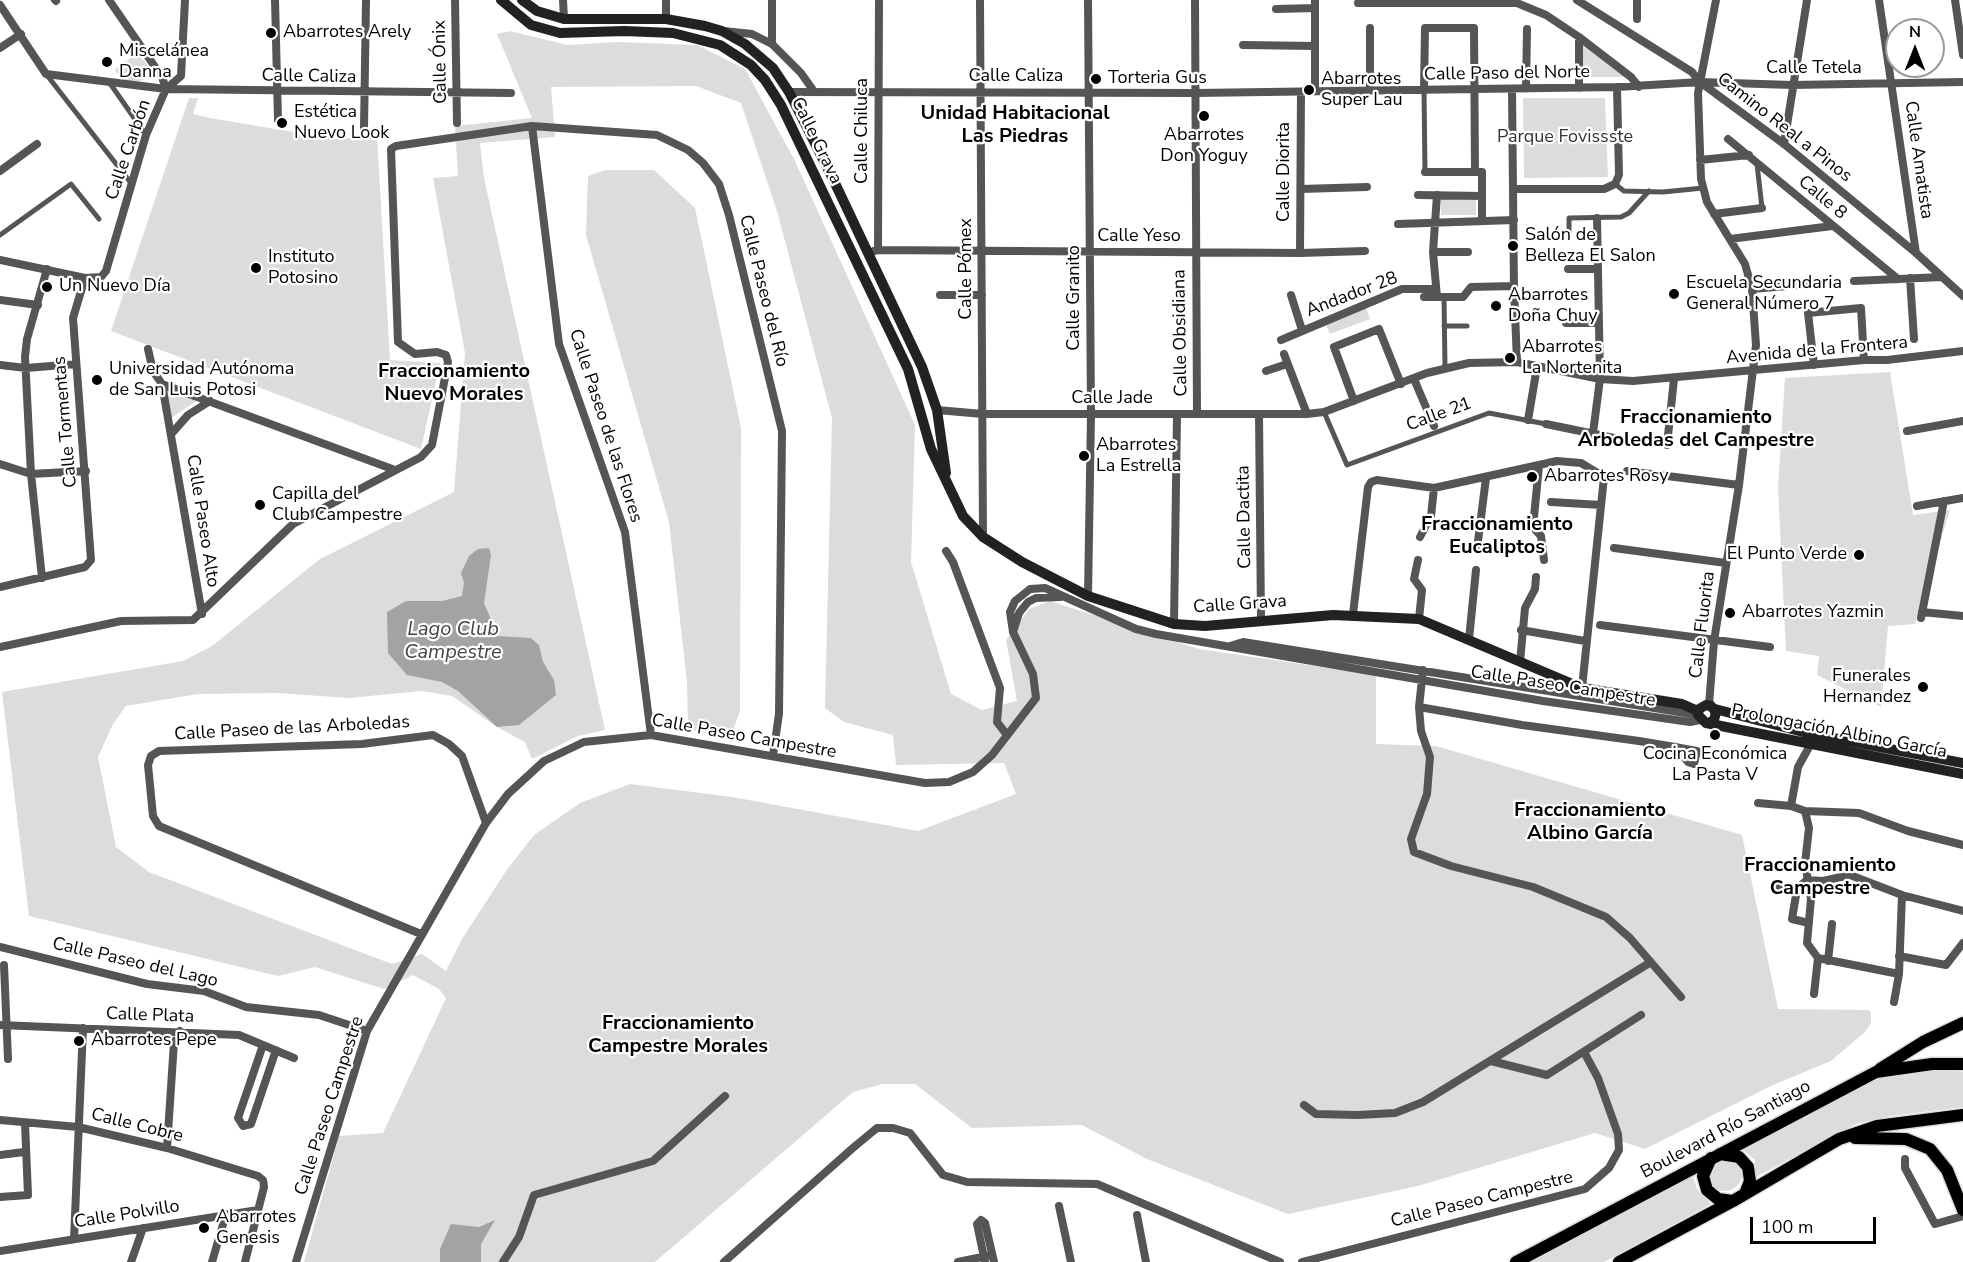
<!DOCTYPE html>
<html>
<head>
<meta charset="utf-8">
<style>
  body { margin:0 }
  #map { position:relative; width:1963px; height:1262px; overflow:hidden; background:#fff; font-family:"Nunito Sans",sans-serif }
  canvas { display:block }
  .north { position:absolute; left:1885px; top:18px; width:60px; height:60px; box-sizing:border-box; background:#fff; border:2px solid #999; border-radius:50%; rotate:0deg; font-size:16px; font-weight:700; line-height:24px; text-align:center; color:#000 }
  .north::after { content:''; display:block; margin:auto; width:21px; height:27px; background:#000; clip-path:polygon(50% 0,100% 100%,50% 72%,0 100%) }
  .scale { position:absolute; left:1750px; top:1217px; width:126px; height:27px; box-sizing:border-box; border:3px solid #000; border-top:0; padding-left:8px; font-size:18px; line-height:21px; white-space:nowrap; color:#000; -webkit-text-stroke:4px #fff; paint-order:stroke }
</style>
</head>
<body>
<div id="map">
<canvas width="1963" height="1262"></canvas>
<div class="north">N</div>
<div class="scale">100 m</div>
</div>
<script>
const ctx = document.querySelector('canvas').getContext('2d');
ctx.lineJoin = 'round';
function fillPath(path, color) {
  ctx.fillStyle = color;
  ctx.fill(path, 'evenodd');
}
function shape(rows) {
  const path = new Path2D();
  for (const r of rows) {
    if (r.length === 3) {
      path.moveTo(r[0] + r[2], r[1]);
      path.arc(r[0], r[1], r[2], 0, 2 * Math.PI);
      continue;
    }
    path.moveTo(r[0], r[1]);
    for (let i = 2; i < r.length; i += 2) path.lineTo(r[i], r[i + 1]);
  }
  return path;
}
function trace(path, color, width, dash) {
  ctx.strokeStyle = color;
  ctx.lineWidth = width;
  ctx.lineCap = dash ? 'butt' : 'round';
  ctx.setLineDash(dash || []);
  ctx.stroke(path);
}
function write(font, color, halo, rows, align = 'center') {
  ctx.font = font + ' "Nunito Sans",sans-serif';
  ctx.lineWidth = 4.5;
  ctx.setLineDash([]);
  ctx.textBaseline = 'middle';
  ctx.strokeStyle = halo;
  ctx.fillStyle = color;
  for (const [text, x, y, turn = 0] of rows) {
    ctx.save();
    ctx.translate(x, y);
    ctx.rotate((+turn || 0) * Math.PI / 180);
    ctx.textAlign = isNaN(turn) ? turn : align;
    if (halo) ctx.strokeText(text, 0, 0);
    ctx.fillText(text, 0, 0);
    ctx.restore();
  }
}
fillPath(shape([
  [510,31,567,45,617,42,697,45,745,69,795,161,915,425,911,562,951,694,982,710,1017,701,1006,640,1029,609,1050,601,1199,649,1376,675,1376,744,1436,746,1742,835,1778,1009,1869,1010,1871,1013,1871,1023,1865,1032,1831,1061,1773,1085,1645,1149,1595,1133,1418,1186,1288,1214,1147,1159,1082,1125,972,1128,915,1084,882,1084,853,1092,655,1262,304,1262,339,1136,383,1133,446,998,439,989,413,975,384,989,315,967,278,976,29,916,2,692,183,661,212,646,320,559,454,492,465,353,433,178,458,176,455,126,532,118,497,34],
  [696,86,741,103,777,211,832,418,825,708,844,722,893,735,896,765,1004,763,1016,794,918,831,732,797,630,784,580,803,534,835,506,871,462,939,446,971,422,954,392,964,149,872,116,847,98,757,113,724,126,706,198,694,277,693,349,698,422,691,452,696,497,727,525,742,532,759,578,736,605,730,484,178,480,143,555,137,551,87],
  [1582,42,1627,77,1581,77],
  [137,53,148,66,148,75,144,80,135,82,121,80,115,70],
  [189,98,198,98,193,114,210,118,335,139,377,136,390,360,440,363,421,449,111,331],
  [1523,98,1605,98,1608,177,1524,178],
  [605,170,654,170,695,208,741,428,740,711,730,739,688,729,687,682,669,522,586,235,588,176],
  [1441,199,1476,199,1476,215,1441,215],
  [1365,305,1370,319,1330,334,1324,320],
  [1890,372,1913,515,1950,510,1915,624,1888,626,1881,707,1817,675,1819,656,1786,651,1778,488,1785,378],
  [168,387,198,400,171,418,166,391],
  [1936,1070,1963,1072,1963,1107,1891,1116,1856,1124,1754,1178,1755,1160,1741,1148,1877,1077],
  [1725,1174,17],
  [1693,1175,1697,1189,1711,1204,1604,1262,1529,1262]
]), '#dcdcdc');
fillPath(shape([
  [489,548,491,555,484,603,498,636,531,638,539,645,543,662,554,680,556,695,519,725,497,727,458,691,442,682,407,675,388,653,387,612,406,601,442,601,462,596,464,583,461,573,469,556,478,549],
  [495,1220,481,1244,481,1262,440,1262,440,1249,451,1224,479,1227]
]), '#a3a3a3');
const primary = shape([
  [1880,1069,1923,1042,1963,1023],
  [1855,1138,1906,1139,1930,1149,1947,1170,1963,1210],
  [1720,1154,1739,1157,1748,1167,1750,1181,1745,1194],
  [1711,1158,1703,1176,1707,1190,1718,1199,1732,1201],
  [1516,1262,1876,1072,1932,1064,1963,1064],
  [1619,1262,1733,1201,1839,1139,1877,1126,1963,1115]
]);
trace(primary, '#dbdbdb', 15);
trace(shape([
  [46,74,131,183],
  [109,82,146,135],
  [1424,90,1425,172],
  [1757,164,1762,208],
  [1615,184,1624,191,1663,192,1703,188],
  [1569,231,1569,218,1621,217,1629,213,1649,191],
  [0,235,71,184,99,219],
  [1444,297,1445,368],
  [1444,326,1467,326],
  [1461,404,1462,400],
  [1324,412,1347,465,1489,413,1546,424]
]), '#555', 5);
trace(shape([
  [55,0,56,1],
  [109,0,162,77,166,89],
  [275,0,278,120],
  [455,0,457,123],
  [563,0,564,19],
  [980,0,983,537],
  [1088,0,1091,414,1088,596],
  [1195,0,1197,414],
  [1315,0,1315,91],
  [1577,0,1692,72,1700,82,1784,144,1916,253,1963,296],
  [1637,0,1637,19],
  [1879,0,1916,253],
  [1955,0,1963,55],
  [1358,3,1517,3,1546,15,1579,37,1631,77,1639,87],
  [0,5,46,74,166,89,511,93],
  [1276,9,1315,8],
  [666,19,666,0],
  [1370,28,1370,90],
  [724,31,752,34,772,44,801,73,813,90],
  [772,44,772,0],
  [1243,45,1315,46],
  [0,48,21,34],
  [1579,88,1579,37],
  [1512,89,1514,289,1517,362],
  [1526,89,1527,29],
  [1424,90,1425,28,1474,28,1475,172],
  [789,92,1196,93,1617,87,1700,82,1792,85,1963,82],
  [532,126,559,344,625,532,651,735],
  [364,128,366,0],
  [1728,139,1898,279],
  [1784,144,1807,0],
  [1700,160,1749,155],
  [0,171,37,144],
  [1425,172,1482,172,1482,220],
  [1301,189,1367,187],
  [1513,189,1604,189,1615,184,1619,175,1617,87],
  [1418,195,1482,196],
  [1437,195,1433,252,1437,297],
  [1714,214,1762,208],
  [1398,224,1514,220],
  [1730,239,1832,226],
  [878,250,1300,253,1365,251],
  [874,251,878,250,879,0],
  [1433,252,1468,252],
  [1300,253,1301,92],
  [0,260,85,278,101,277,106,271,146,135,166,89,181,76,185,0],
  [1568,269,1598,269],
  [1910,278,1914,339],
  [1854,281,1942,277],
  [1752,289,1810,284],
  [940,295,982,295],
  [1291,295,1302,330],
  [1424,297,1463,297,1471,287,1514,286],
  [0,300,38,305],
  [1566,323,1599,323],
  [1281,340,1402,289,1436,289],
  [148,349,153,371,162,384,395,470],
  [1284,354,1307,414],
  [0,365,26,368,76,364],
  [1814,365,1808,313,1861,308,1864,360],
  [1266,371,1287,364],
  [1414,379,1434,426],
  [162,384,202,614],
  [1354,401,1334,347,1379,329,1401,384],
  [937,410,983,414,1307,414,1324,412,1427,373,1469,363,1517,362,1600,379,1633,381,1864,360,1887,360,1963,351],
  [1259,414,1261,619],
  [1528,420,1537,367],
  [1546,424,1614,438],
  [1907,431,1963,421],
  [172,433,188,415,210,401],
  [1593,433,1600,379,1597,218],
  [1667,445,1674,379],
  [0,464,31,474,86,471],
  [1539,466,1533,527,1541,536,1544,560],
  [1627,471,1739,485],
  [1551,502,1601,505],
  [1917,506,1963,498],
  [1420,537,1431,516,1434,488],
  [1614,548,1726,563],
  [1477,549,1486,478],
  [946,551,953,562,1000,688,997,722,1007,735],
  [1418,560,1414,579,1422,590,1419,619],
  [42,578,31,474,25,357,27,339,47,269],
  [0,587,85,567,91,560,73,318,85,278],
  [1922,612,1963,616],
  [1353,614,1368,487,1371,482,1377,480,1434,488,1557,461,1581,463,1604,477,1582,688],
  [1921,618,1944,501],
  [1174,624,1177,415],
  [1600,625,1770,647],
  [1521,630,1585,641],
  [1013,632,1019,613,1028,602,1036,598,1060,597],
  [1469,639,1476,570],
  [1230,646,1243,642,1698,715],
  [0,647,121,621,193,620,293,524,421,457,432,445,448,362,446,355,437,352,415,354,398,342,391,149,396,146,532,126,657,135,688,150,703,163,719,184,729,215,782,431,779,714,773,755],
  [1520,662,1525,608,1535,589,1536,577],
  [1423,670,1419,707,1421,731,1430,757,1427,794,1411,839,1414,852,1451,866,1533,887,1606,917,1630,938,1681,997],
  [1709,705,1714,641,1739,485,1756,345,1752,289,1745,264,1707,202,1701,179,1698,93,1716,0],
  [1419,707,1522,725,1639,741,1675,747,1697,751,1694,764,1688,762,1675,747],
  [1758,803,1791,806,1805,811,1859,813,1908,831,1963,845],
  [1791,806,1798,767,1813,740],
  [1805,811,1809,828,1805,863,1811,899,1807,943,1818,958,1899,974],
  [1778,887,1797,889,1807,880,1823,881,1850,875,1902,895,1963,911],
  [1797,889,1792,919,1809,923],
  [421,934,159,826,153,816,148,765,151,756,159,751,362,744,433,735,449,744,462,756,486,823],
  [0,947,147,984,204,991,246,1007,319,1015,367,1031],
  [1899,956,1946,965,1963,943],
  [1828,961,1832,924],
  [4,965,8,1059],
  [1814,994,1818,958],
  [1894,1002,1899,974,1902,895],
  [0,1025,239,1035,294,1058],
  [263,1045,238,1118,243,1126,251,1124,276,1050],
  [1491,1061,1547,1075,1641,1015],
  [1304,1105,1316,1114,1358,1115,1395,1113,1423,1102,1651,962],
  [0,1120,78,1127,167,1148,258,1176,263,1180,264,1187,245,1262],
  [167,1148,174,1042,180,1031],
  [0,1155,24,1152],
  [1905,1159,1905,1168,1935,1224,1963,1216],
  [0,1197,28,1195,25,1123],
  [1059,1206,1071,1262],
  [1137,1215,1146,1262],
  [74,1239,83,1028],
  [0,1251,258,1210],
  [131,1262,143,1228],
  [212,1262,226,1214],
  [296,1262,367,1031,486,823,508,794,544,761,584,742,651,735,925,783,949,782,973,772,992,755,1036,698,1033,674,1013,632,1010,612,1015,601,1030,589,1045,588,1136,629,1156,634,1543,701,1690,722,1700,720],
  [503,1262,519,1237,534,1195,653,1161,725,1096],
  [724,1262,854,1147,877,1128,893,1128,910,1133,943,1175,967,1182,1097,1184,1280,1262],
  [958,1262,987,1256],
  [985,1262,977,1224,981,1220,985,1223,994,1262],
  [1302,1262,1585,1189,1609,1168,1619,1150,1618,1134,1598,1078,1584,1052]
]), '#555', 8);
trace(shape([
  [501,0,531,25,560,33,624,31,673,33,720,45,751,65,765,80,781,105,908,369,931,449,963,516,983,537,1022,562,1088,596,1174,624,1205,626,1333,615,1419,619,1582,688,1682,704,1698,711],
  [522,0,537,11,564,19,666,19,705,26,722,31,745,44,773,68,789,92,833,179,922,367,937,410,946,473],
  [1715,709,1807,733,1963,763],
  [1709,723,1714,720,1716,712,1711,706,1706,705,1699,709,1698,715,1706,723,1963,774]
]), '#222', 10);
trace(primary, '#000', 12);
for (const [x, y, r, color] of [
  [271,33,6,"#000"],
  [107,62,6,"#000"],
  [1096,79,6,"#000"],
  [1309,90,6,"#000"],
  [1204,116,6,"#000"],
  [282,123,6,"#000"],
  [1513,246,6,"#000"],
  [256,268,6,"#000"],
  [47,287,6,"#000"],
  [1674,294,6,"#000"],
  [1496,306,6,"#000"],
  [1510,358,6,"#000"],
  [97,380,6,"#000"],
  [1084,456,6,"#000"],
  [1532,477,6,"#000"],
  [260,505,6,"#000"],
  [1859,555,6,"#000"],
  [1730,613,6,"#000"],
  [1923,687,6,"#000"],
  [1715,735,6,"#000"],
  [79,1041,6,"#000"],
  [204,1228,6,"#000"]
]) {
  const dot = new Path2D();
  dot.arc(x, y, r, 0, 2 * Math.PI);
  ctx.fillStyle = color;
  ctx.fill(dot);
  trace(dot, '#fff', 2);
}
write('18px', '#000', '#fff', [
  ["Abarrotes Arely",283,33],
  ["Miscelánea",119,52],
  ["Danna",119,73],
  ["Torteria Gus",1108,79],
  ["Abarrotes",1321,80],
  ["Super Lau",1321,101],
  ["Estética",294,113],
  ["Nuevo Look",294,134],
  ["Abarrotes",1204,136,"center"],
  ["Don Yoguy",1204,157,"center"],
  ["Salón de",1525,236],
  ["Belleza El Salon",1525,257],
  ["Instituto",268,258],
  ["Potosino",268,279],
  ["Escuela Secundaria",1686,284],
  ["General Número 7",1686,305],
  ["Un Nuevo Día",59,287],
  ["Abarrotes",1508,296],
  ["Doña Chuy",1508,317],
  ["Abarrotes",1522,348],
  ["La Nortenita",1522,369],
  ["Universidad Autónoma",109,370],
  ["de San Luis Potosi",109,391],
  ["Abarrotes",1096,446],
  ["La Estrella",1096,467],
  ["Abarrotes Rosy",1544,477],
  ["Capilla del",272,495],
  ["Club Campestre",272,516],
  ["El Punto Verde",1847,555,"right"],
  ["Abarrotes Yazmin",1742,613],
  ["Funerales",1911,677,"right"],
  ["Hernandez",1911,698,"right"],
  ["Cocina Económica",1715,755,"center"],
  ["La Pasta V",1715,776,"center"],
  ["Abarrotes Pepe",91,1041],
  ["Abarrotes",216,1218],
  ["Genesis",216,1239]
], 'left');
write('18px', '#000', '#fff', [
  ["Calle Ónix",441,62,-91],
  ["Calle Tetela",1814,69],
  ["Calle Paso del Norte",1507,74,-1],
  ["Calle Caliza",309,77,1],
  ["Calle Caliza",1016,77],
  ["Camino Real a Pinos",1784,128,38],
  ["Calle Chiluca",863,131,-90],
  ["Calle Grava",816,141,64],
  ["Calle Carbón",129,150,-71],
  ["Calle Amatista",1918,160,82],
  ["Calle Diorita",1285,172,-90],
  ["Calle 8",1822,198,40],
  ["Calle Yeso",1139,237],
  ["Calle Pómex",967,269,-90],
  ["Calle Paseo del Río",763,291,76],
  ["Andador 28",1352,295,-21],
  ["Calle Granito",1075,298,-90],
  ["Calle Obsidiana",1181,333,-91],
  ["Avenida de la Frontera",1817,351,-5],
  ["Calle Jade",1112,399],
  ["Calle 21",1439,415,-20],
  ["Calle Tormentas",66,422,-95],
  ["Calle Paseo de las Flores",605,426,72],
  ["Calle Dactita",1245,517,-91],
  ["Calle Paseo Alto",202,521,81],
  ["Calle Grava",1240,605,-4],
  ["Calle Fluorita",1703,625,-83],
  ["Calle Paseo Campestre",1563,687,9],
  ["Calle Paseo de las Arboledas",292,729,-3],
  ["Prolongación Albino García",1839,732,11],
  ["Calle Paseo Campestre",744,737,10],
  ["Calle Paseo del Lago",135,963,13],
  ["Calle Plata",150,1016,2],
  ["Calle Paseo Campestre",330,1106,-72],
  ["Calle Cobre",137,1126,14],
  ["Boulevard Río Santiago",1726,1130,-28],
  ["Calle Paseo Campestre",1482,1200,-14],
  ["Calle Polvillo",127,1215,-9]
]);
write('18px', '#333', '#fff', [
  ["Parque Fovissste",1565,138]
]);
write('bold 20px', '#000', '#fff', [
  ["Unidad Habitacional",1015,114],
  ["Las Piedras",1015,137],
  ["Fraccionamiento",454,372],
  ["Nuevo Morales",454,395],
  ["Fraccionamiento",1696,418],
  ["Arboledas del Campestre",1696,441],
  ["Fraccionamiento",1497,525],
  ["Eucaliptos",1497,548],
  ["Fraccionamiento",1590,811],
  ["Albino García",1590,834],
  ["Fraccionamiento",1820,866],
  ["Campestre",1820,889],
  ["Fraccionamiento",678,1024],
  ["Campestre Morales",678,1047]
]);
write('italic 20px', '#444', '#fff', [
  ["Lago Club",453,630],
  ["Campestre",453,653]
]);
</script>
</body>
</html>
